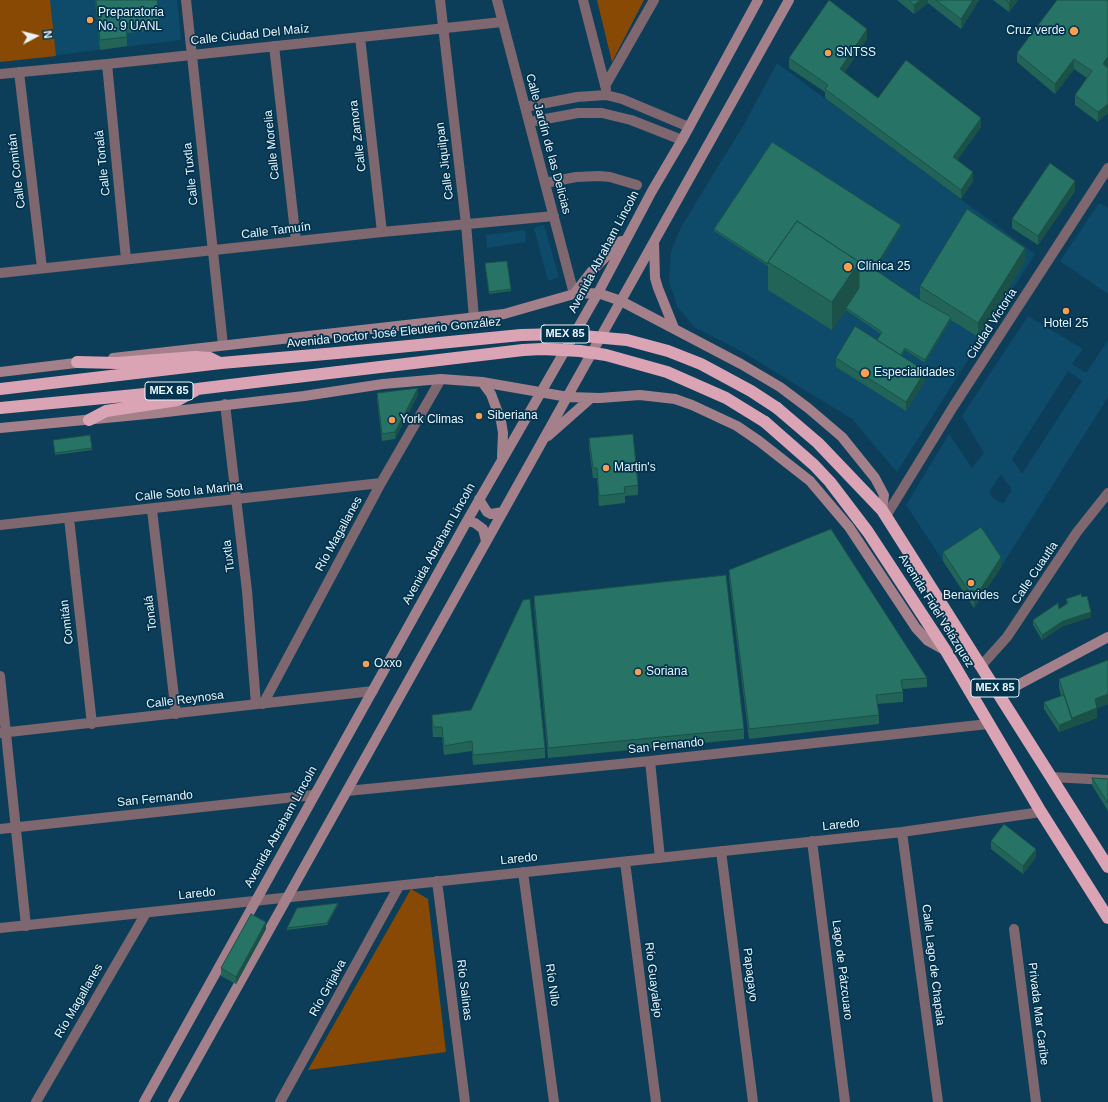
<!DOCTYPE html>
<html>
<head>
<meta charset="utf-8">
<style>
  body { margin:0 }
  #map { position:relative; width:1108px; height:1102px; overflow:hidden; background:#0d3e59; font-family:Arial,sans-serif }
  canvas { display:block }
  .north { position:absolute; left:16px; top:16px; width:40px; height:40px; -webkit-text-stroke:3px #00334d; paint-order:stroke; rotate:83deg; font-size:11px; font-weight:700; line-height:16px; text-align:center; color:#ebf4fb }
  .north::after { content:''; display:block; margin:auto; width:14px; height:18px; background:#ebf4fb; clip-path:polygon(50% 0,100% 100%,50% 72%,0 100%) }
</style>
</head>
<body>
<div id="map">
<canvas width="1108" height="1102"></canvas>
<div class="north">N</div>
</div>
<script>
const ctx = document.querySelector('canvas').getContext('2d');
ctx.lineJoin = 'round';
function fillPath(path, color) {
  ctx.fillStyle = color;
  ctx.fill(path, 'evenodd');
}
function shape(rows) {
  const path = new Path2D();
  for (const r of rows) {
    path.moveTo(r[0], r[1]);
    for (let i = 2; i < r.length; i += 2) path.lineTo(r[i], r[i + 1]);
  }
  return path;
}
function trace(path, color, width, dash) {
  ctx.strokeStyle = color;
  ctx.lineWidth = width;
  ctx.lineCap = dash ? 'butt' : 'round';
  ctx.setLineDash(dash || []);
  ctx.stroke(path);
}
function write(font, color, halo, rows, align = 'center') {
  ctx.font = font + ' Arial,sans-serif';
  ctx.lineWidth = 3.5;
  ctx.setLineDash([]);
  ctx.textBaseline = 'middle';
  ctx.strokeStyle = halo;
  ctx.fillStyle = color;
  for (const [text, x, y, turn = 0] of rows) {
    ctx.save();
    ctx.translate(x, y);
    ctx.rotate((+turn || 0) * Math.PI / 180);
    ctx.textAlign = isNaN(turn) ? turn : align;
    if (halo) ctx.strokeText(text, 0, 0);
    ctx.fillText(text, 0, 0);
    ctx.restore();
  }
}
fillPath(shape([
  [0,0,177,0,181,40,0,62],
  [777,63,1035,254,897,472,852,419,741,351,694,327,677,306,669,281,671,252,681,227,743,126],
  [1099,203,1108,208,1108,294,1060,261],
  [544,225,559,277,548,281,534,228],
  [525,230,526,242,487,248,486,235],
  [1028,316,1083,349,1072,364,1086,373,1108,340,1108,397,1001,567,981,537,943,561,906,505,949,434,972,468,984,453,962,416],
  [1068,371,1082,381,1022,474,1012,459],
  [1001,474,1012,490,1003,504,993,498,989,492]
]), '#0e4a69');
fillPath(shape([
  [0,0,50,0,56,56,0,62],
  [597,0,644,0,612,62],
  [411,889,428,899,446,1052,308,1070]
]), '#884904');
trace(shape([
  [186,0,223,345],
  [440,0,466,224,474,318],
  [497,0,574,294],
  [583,0,606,89],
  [360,37,382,232],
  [274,46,296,241],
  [107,64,126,259],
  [19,72,42,268],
  [0,74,107,64,502,22],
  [605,86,654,0],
  [525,107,577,97,606,95,622,99,689,127],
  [529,122,578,113,602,113,631,120,682,140],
  [545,183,576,177,599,176,610,177,637,185],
  [0,273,382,232,554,216],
  [225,404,247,591,256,704],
  [152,510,176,714],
  [886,516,953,407,1108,168],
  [69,518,92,724],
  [0,525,381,483],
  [981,666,1007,637,1077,532,1108,493],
  [0,676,26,926],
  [263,704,381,483,441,379],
  [0,733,373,691],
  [650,761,660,858],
  [1051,777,1108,780],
  [347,791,650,761,988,724],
  [0,829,313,795],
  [902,832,938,1102],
  [812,841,845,1102],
  [721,851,753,1102],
  [625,862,656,1102],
  [523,872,554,1102],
  [437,881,465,1102],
  [0,928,902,832,1041,812],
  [1014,929,1036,1102],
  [36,1102,146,913],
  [280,1102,399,886]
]), '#7e676e', 10);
trace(shape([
  [654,243,655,278,658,288,674,328],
  [574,294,591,272,621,241],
  [113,358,504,314,574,294,598,293,621,301,741,364,780,387,808,408,842,437,875,478,884,495,882,510],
  [0,372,84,362],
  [482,382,491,394,501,421,503,433,502,457],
  [0,428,158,413,304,396,383,384,441,379,482,382,568,397,600,398,640,395,675,399,692,405,737,426,759,441,810,481,849,527,916,628,928,641,946,651],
  [548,436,591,398],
  [479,499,487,512,491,514,503,512],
  [467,521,475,523,483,529,486,541],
  [999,695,1108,637],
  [144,1102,467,521,598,293,652,191,682,140,758,0],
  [173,1102,789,0]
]), '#a4808b', 10);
trace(shape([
  [77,362,117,363,195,357,210,358,220,363],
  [0,389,221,363,337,353],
  [0,408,197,389,338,372],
  [777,408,818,443,882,510,1108,867],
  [89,420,106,411,178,400,196,390],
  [765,422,814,465,830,482,868,532,946,651,1041,812,1108,918]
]), '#dba4b5', 12);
trace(shape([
  [337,353,521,335,561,334,627,340,668,351,701,364,751,391,777,408],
  [338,372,523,350,542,349,580,351,606,355,667,372,726,398,765,422]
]), '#dba4b5', 12);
fillPath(shape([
  [95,0,157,0,159,20,159,30,127,33,127,46,100,50],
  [897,0,979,0,961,29,928,3,914,14],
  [993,0,1018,0,1009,12],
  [1108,0,1108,66,1107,67,1098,122,1075,105,1075,95,1087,78,1074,69,1055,94,1017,62,1017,53],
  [867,39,844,73,878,98,981,127,957,160,973,181,961,199,825,98,825,92,789,68,789,58],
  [1075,191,1038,245,1012,228,1012,219],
  [901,227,875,270,920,300,920,286,1025,262,978,337,951,320,925,363,905,350,902,356,925,381,906,411,836,367,836,358,877,340,881,334,846,310,832,330,768,290,768,266,714,231,714,229],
  [485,266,511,289,511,291,489,294],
  [377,393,418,395,395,439,382,441,377,400],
  [589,438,638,485,638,495,625,496,625,503,599,506,597,478,593,478,589,447],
  [53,440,92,448,92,450,55,455],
  [943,552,1001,567,974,608,943,561],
  [729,570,927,678,927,687,903,689,903,702,877,704,879,715,879,724,749,739,729,579],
  [534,596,744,729,744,739,548,758,534,606],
  [1082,597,1091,617,1063,626,1042,640,1033,625,1033,620,1059,609,1067,604,1066,599],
  [1108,660,1108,704,1097,708,1097,718,1059,732,1044,709,1044,702,1061,696,1059,688,1059,679],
  [432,715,545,748,545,758,473,765,472,751,444,755,442,737,433,737,432,725],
  [1092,778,1108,779,1108,811,1092,785],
  [991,841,1036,857,1023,874,991,849],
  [338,905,327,925,287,930,287,928],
  [266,929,236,984,221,976,221,968]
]), '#226458');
fillPath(shape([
  [920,0,928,0,928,3,914,14,914,5],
  [973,0,979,0,961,29,961,19],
  [1011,0,1018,0,1009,12,1009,3],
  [867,29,867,39,840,79,840,69],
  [1108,56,1108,66,1103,73,1103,64],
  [1074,59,1074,69,1055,94,1055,84],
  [1108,104,1108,113,1098,122,1098,112],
  [981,118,981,127,953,166,953,157],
  [973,172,973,181,961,199,961,190],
  [1075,181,1075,191,1038,245,1038,236],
  [901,225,901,227,874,272,874,269],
  [1025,248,1025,262,978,337,978,323],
  [859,262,859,290,846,308,846,310,832,330,832,302],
  [951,317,951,320,925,363,925,360],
  [905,348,905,350,897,363,897,361],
  [925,371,925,381,906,411,906,402],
  [418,388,418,395,395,439,395,432],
  [1001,557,1001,567,974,608,974,599],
  [1091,612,1091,617,1063,626,1042,640,1042,635,1063,621],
  [1108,694,1108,704,1097,708,1097,718,1059,732,1059,725,1072,720,1072,718,1095,699],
  [1036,849,1036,857,1023,874,1023,866],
  [338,903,338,905,327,925,327,923],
  [266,922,266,929,236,984,236,977]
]), '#1b5147');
const building = shape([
  [96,0,157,0,159,20,126,24,127,37,100,40,96,0],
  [829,0,867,29,840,69,878,98,906,60,981,118,953,157,973,172,961,190,825,89,828,85,789,58,829,0],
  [909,0,920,0,914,5,909,0],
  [936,0,973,0,961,19,936,0],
  [1006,0,1011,0,1009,3,1006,0],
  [1057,0,1108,0,1108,56,1103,64,1108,68,1108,104,1098,112,1075,95,1092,71,1074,59,1055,84,1017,53,1057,0],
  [772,142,901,225,874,269,917,298,951,317,925,360,905,348,901,355,877,340,882,332,846,308,859,288,859,262,797,221,768,262,768,264,714,229,772,142],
  [1050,163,1075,181,1038,236,1012,219,1050,163],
  [967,209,1025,248,978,323,920,286,967,209],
  [797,221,859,262,832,302,768,262,797,221],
  [507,261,511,289,489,292,485,263,507,261],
  [855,326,925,371,906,402,836,358,855,326],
  [418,388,395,432,382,434,377,393,418,388],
  [633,434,638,485,624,487,625,493,599,496,597,468,593,468,589,438,633,434],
  [90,435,92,448,55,453,53,440,90,435],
  [981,527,1001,557,974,599,943,552,981,527],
  [831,529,927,678,901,680,903,692,876,695,879,715,749,729,729,570,831,529],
  [726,575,744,729,548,748,534,596,726,575],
  [1081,594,1082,597,1087,596,1091,612,1063,621,1042,635,1033,620,1058,603,1059,609,1068,603,1066,599,1081,594],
  [530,599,545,748,473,755,472,741,444,746,442,727,433,727,432,715,471,710,523,600,530,599],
  [1108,660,1108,694,1095,699,1097,708,1072,718,1059,679,1108,660],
  [1064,695,1072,720,1059,725,1044,702,1064,695],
  [1092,778,1108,779,1108,803,1092,778],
  [1004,824,1036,849,1023,866,991,841,1004,824],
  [338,903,327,923,287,928,297,908,338,903],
  [251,914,266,922,236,977,221,968,251,914]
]);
fillPath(building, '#277466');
trace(building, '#1b5147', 1);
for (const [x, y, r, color] of [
  [90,20,4,"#fb9e50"],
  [1074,31,5,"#fb9e50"],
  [828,53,4,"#fb9e50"],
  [848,267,5,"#fb9e50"],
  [1066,311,4,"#fb9e50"],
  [865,373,5,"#fb9e50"],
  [479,416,4,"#fb9e50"],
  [392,420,4,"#fb9e50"],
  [606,468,4,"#fb9e50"],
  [971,583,4,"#fb9e50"],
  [366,664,4,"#fb9e50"],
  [638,672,4,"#fb9e50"]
]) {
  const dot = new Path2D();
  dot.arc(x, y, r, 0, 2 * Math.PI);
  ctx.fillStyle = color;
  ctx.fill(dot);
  trace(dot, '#00334d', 1.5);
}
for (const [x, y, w] of [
  [565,334,48],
  [169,391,48],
  [995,688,48]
]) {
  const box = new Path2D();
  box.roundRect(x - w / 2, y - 9, w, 18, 3);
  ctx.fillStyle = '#00334d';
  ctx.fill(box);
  trace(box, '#ebf4fb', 1);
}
write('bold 11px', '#ebf4fb', null, [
  ["MEX 85",565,334],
  ["MEX 85",169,391],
  ["MEX 85",995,688]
]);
write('12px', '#ebf4fb', '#00334d', [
  ["Preparatoria",98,13],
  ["No. 9 UANL",98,27],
  ["Cruz verde",1065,31,"right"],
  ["SNTSS",836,53],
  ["Clínica 25",857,267],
  ["Hotel 25",1066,324,"center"],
  ["Especialidades",874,373],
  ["Siberiana",487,416],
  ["York Climas",400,420],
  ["Martin's",614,468],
  ["Benavides",971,596,"center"],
  ["Oxxo",374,664],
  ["Soriana",646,672]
], 'left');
write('12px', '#ebf4fb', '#00334d', [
  ["Calle Ciudad Del Maíz",250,35,-6],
  ["Calle Zamora",358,136,-97],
  ["Calle Jardín de las Delicias",548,144,75],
  ["Calle Morelia",272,145,-96],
  ["Calle Jiquilpan",445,161,-97],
  ["Calle Tonalá",103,163,-96],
  ["Calle Comitán",17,171,-97],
  ["Calle Tuxtla",191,174,-96],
  ["Calle Tamuín",276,231,-7],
  ["Avenida Abraham Lincoln",604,252,-62],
  ["Ciudad Victoria",992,324,-57],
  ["Avenida Doctor José Eleuterio González",394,333,-6],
  ["Calle Soto la Marina",189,492,-6],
  ["Río Magallanes",339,534,-61],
  ["Avenida Abraham Lincoln",439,544,-61],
  ["Tuxtla",229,556,-97],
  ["Calle Cuautla",1035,573,-56],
  ["Avenida Fidel Velázquez",936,611,58],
  ["Tonalá",151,613,-97],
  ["Comitán",67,622,-97],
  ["Calle Reynosa",185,700,-7],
  ["San Fernando",666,746,-6],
  ["San Fernando",155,799,-6],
  ["Laredo",841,825,-6],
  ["Avenida Abraham Lincoln",281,827,-61],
  ["Laredo",519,859,-6],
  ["Laredo",197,894,-6],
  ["Calle Lago de Chapala",933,965,83],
  ["Lago de Pátzcuaro",842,970,83],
  ["Papagayo",750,975,83],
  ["Río Guayalejo",653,980,83],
  ["Río Nilo",552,985,82],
  ["Río Grijalva",328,988,-61],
  ["Río Salinas",464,990,83],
  ["Río Magallanes",79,1001,-60],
  ["Privada Mar Caribe",1038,1014,83]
]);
</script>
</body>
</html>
